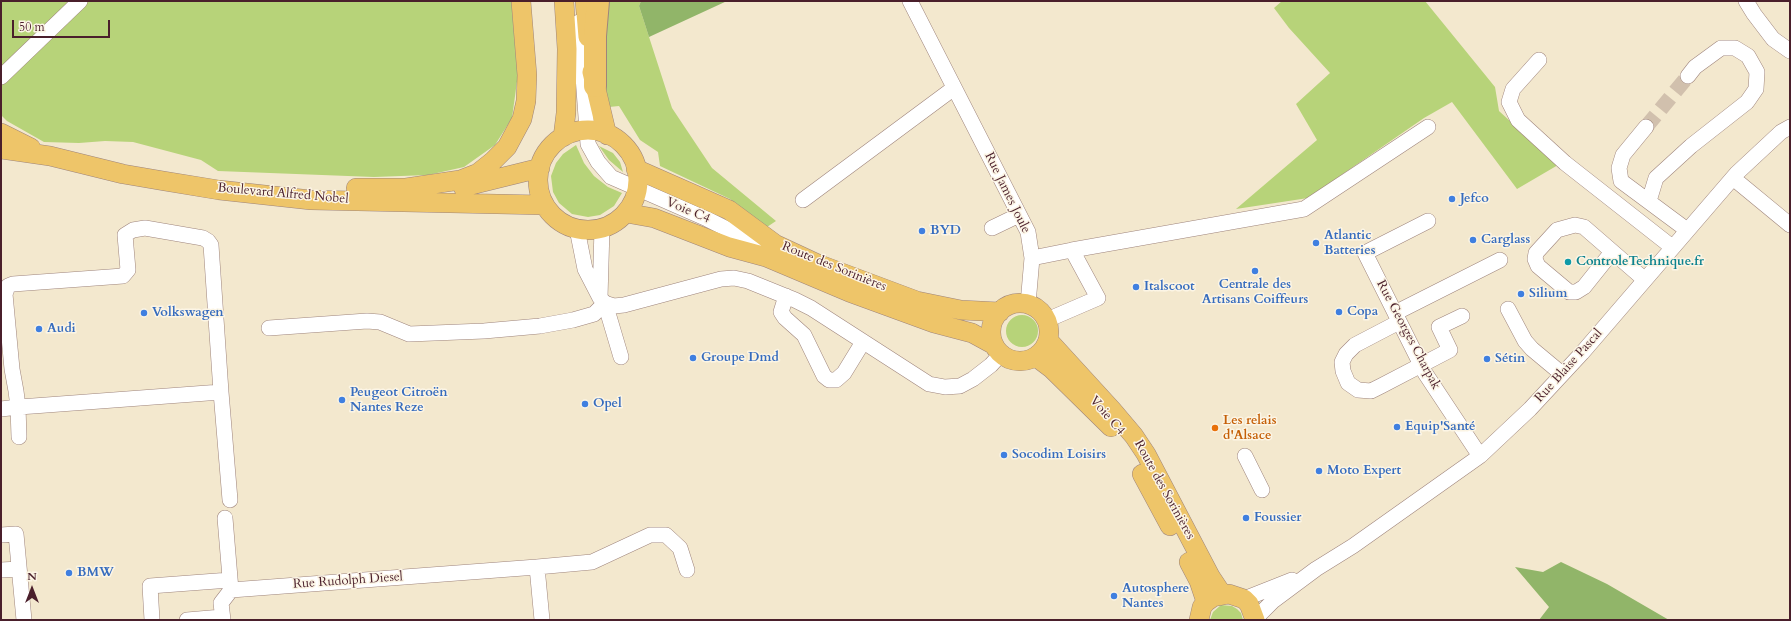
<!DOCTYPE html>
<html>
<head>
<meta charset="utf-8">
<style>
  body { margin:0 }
  #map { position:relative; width:1791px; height:621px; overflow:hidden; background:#f3e8ce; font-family:Cardo,serif }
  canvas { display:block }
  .frame { position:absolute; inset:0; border:2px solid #4a1f2b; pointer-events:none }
  .north { position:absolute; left:12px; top:569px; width:40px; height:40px; -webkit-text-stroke:3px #fcf5e5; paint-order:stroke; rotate:0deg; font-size:11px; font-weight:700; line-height:16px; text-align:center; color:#4a1f2b }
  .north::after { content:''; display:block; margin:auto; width:14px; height:18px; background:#4a1f2b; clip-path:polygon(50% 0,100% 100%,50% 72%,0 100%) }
  .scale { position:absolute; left:12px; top:20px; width:98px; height:18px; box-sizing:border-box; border:2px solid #4a1f2b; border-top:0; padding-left:5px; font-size:12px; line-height:14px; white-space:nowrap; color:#4a1f2b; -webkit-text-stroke:3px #fcf5e5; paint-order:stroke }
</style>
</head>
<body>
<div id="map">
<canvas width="1791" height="621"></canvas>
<div class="frame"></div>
<div class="north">N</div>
<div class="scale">50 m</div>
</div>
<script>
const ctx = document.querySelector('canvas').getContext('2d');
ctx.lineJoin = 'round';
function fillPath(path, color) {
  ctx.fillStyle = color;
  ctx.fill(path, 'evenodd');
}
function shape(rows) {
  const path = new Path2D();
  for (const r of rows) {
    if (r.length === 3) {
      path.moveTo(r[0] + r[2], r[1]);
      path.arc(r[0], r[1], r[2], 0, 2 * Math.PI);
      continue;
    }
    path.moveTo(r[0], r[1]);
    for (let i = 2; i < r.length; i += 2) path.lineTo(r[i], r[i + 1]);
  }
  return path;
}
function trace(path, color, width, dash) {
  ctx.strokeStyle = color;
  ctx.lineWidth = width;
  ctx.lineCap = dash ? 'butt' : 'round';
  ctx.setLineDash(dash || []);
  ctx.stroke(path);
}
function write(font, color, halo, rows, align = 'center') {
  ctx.font = font + ' Cardo,serif';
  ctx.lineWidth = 3;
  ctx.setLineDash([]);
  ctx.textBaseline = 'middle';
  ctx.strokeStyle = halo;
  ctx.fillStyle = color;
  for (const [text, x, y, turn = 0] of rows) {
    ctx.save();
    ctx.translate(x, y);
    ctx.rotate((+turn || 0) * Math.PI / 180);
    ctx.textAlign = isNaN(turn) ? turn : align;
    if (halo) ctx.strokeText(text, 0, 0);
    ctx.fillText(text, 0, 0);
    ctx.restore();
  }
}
fillPath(shape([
  [1,1,514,1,518,74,512,118,495,145,464,167,428,175,374,177,218,171,201,160,133,142,105,141,79,143,44,142,7,121,1,115],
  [604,1,641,1,639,6,672,108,712,168,776,221,764,229,730,199,660,166,658,152,640,140,619,106,609,107,603,82],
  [1282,1,1425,1,1495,87,1499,111,1558,165,1517,189,1452,102,1424,118,1308,198,1236,209,1317,140,1296,104,1330,73,1289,28,1274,8],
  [576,145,584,163,594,176,608,187,622,193,614,206,600,215,588,217,572,214,559,203,553,192,551,176,556,163,563,154],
  [599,146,613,153,620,162,623,172,609,160],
  [1022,331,16],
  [1221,605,1232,606,1237,609,1241,613,1243,620,1210,620,1213,612]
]), '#b7d379');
fillPath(shape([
  [641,1,727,1,649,37,639,6],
  [1561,562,1607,584,1669,620,1539,620,1549,607,1515,567,1543,572]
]), '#91b569');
trace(shape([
  [1646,127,1688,76]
]), '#d1c0ad', 15, [15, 8]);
const minor = shape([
  [910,1,1028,232,1032,258,1028,304],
  [1746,1,1754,14,1773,39,1790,51],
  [579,22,588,144,598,162,611,177,707,219,779,255],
  [1539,60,1513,89,1509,102,1518,120,1565,163,1672,247],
  [1,77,80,1],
  [1646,127,1623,155,1619,168,1621,181,1687,230],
  [1733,178,1790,225],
  [803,200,954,88],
  [1649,201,1656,178,1691,146,1747,102,1756,89,1757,72,1748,56,1735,48,1721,48,1695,67,1688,76],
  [1428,221,1365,253,1425,373,1480,456],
  [992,228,1019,215],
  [577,229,585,269,600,298,602,228],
  [1072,250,1304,209,1428,127],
  [1612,252,1584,287,1576,292,1569,292,1538,266,1535,259,1536,253,1557,230,1575,225,1584,227,1645,280],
  [1032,258,1072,250,1098,298,1047,320],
  [786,296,781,312,785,318,804,335,824,376,829,380,836,380,844,373,863,342],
  [600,298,605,303,614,306,624,305,721,279,734,278,748,281,795,300,811,308,929,384,945,387,960,386,973,379,991,365,1001,354],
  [605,303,621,357],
  [1508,309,1525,341,1532,349,1562,374],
  [1395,313,1500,260],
  [1399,322,1355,345,1346,354,1342,362,1343,371,1348,383,1358,390,1371,391,1381,386,1450,350,1439,327,1462,316],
  [269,328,367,321,380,322,409,334,484,331,540,326,573,320,594,314,605,303],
  [221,392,230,500],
  [1,409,18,407,33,406,221,392,211,245,208,241,203,238,145,228,133,230,125,235,128,270,123,276,13,284,8,286,5,294,12,369,16,391,18,407,19,437],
  [1245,456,1262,490],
  [225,518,231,590,537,567,592,562,650,535,666,535,680,548,687,570],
  [1,535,16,534,24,620],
  [537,567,542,620],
  [1,570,19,569],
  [1244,599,1292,580],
  [1255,619,1273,601,1316,569,1353,546,1480,456,1530,409,1582,353,1737,173,1781,132,1790,127],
  [152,620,150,586,230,580],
  [187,620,222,617],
  [223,620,221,603,231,590]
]);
const major = shape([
  [585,1,588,37],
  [592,72,607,135],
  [588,180,50],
  [1,133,31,148],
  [563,137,566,113,567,49,564,1],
  [1,149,50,156,123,174,164,181,219,190,311,200,544,205],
  [636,169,729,210,775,244,818,264,917,301,961,310,1000,312],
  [463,187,540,168],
  [356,188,406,188,460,180,478,173,493,161,507,147,522,119,526,101,527,75,521,1],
  [626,213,654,218,729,247,766,257,849,292,934,323,972,333,994,345],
  [1020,332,29],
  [1048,340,1112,410,1134,436,1146,454,1210,576,1222,594],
  [1036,357,1052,369,1111,427],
  [1142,474,1170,526],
  [1189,562,1199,581,1206,602],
  [1199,620,1202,607,1206,602,1213,597,1229,594,1244,599,1249,604,1255,620]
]);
const highway = shape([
  [595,86,595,36,598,1]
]);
trace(minor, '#9e847c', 16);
trace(major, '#9e847c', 20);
trace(highway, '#9e847c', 24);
trace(minor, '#fff', 15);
trace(major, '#eec569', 19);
trace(highway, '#eec569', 22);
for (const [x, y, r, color] of [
  [1452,199,4,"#3f7fe0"],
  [922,231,4,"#3f7fe0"],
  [1473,240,4,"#3f7fe0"],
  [1316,243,4,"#3f7fe0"],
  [1568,262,4,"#0f9aa8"],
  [1255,271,4,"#3f7fe0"],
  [1136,287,4,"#3f7fe0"],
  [1521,294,4,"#3f7fe0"],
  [1339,312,4,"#3f7fe0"],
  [144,313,4,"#3f7fe0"],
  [39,329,4,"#3f7fe0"],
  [693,358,4,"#3f7fe0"],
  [1487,359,4,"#3f7fe0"],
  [342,400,4,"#3f7fe0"],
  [585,404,4,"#3f7fe0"],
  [1397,427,4,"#3f7fe0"],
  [1215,428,4,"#e8710a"],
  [1004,455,4,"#3f7fe0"],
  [1319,471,4,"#3f7fe0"],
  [1246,518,4,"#3f7fe0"],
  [69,573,4,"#3f7fe0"],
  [1114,596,4,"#3f7fe0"]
]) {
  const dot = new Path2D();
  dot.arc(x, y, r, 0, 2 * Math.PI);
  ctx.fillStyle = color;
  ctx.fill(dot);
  trace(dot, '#fcf5e5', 1.5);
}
write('13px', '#4a1f2b', '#fcf5e5', [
  ["Rue James Joule",1007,193,64],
  ["Boulevard Alfred Nobel",283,194,5],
  ["Voie C4",688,211,23],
  ["Route des Sorinières",834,267,22],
  ["Rue Georges Charpak",1408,335,62],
  ["Rue Blaise Pascal",1569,366,-48],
  ["Voie C4",1107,416,49],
  ["Route des Sorinières",1164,490,61],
  ["Rue Rudolph Diesel",348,581,-4]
]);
write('bold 13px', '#366cbe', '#fcf5e5', [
  ["Jefco",1460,199],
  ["BYD",930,231],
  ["Atlantic",1324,236],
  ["Batteries",1324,251],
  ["Carglass",1481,240],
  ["Centrale des",1255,285,"center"],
  ["Artisans Coiffeurs",1255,300,"center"],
  ["Italscoot",1144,287],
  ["Silium",1529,294],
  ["Copa",1347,312],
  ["Volkswagen",152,313],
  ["Audi",47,329],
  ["Groupe Dmd",701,358],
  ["Sétin",1495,359],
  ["Peugeot Citroën",350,393],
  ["Nantes Reze",350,408],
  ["Opel",593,404],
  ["Equip'Santé",1405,427],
  ["Socodim Loisirs",1012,455],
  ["Moto Expert",1327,471],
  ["Foussier",1254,518],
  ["BMW",77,573],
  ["Autosphere",1122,589],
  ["Nantes",1122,604]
], 'left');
write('bold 13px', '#0d838f', '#fcf5e5', [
  ["ControleTechnique.fr",1576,262]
], 'left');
write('bold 13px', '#c56008', '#fcf5e5', [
  ["Les relais",1223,421],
  ["d'Alsace",1223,436]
], 'left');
</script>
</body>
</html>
